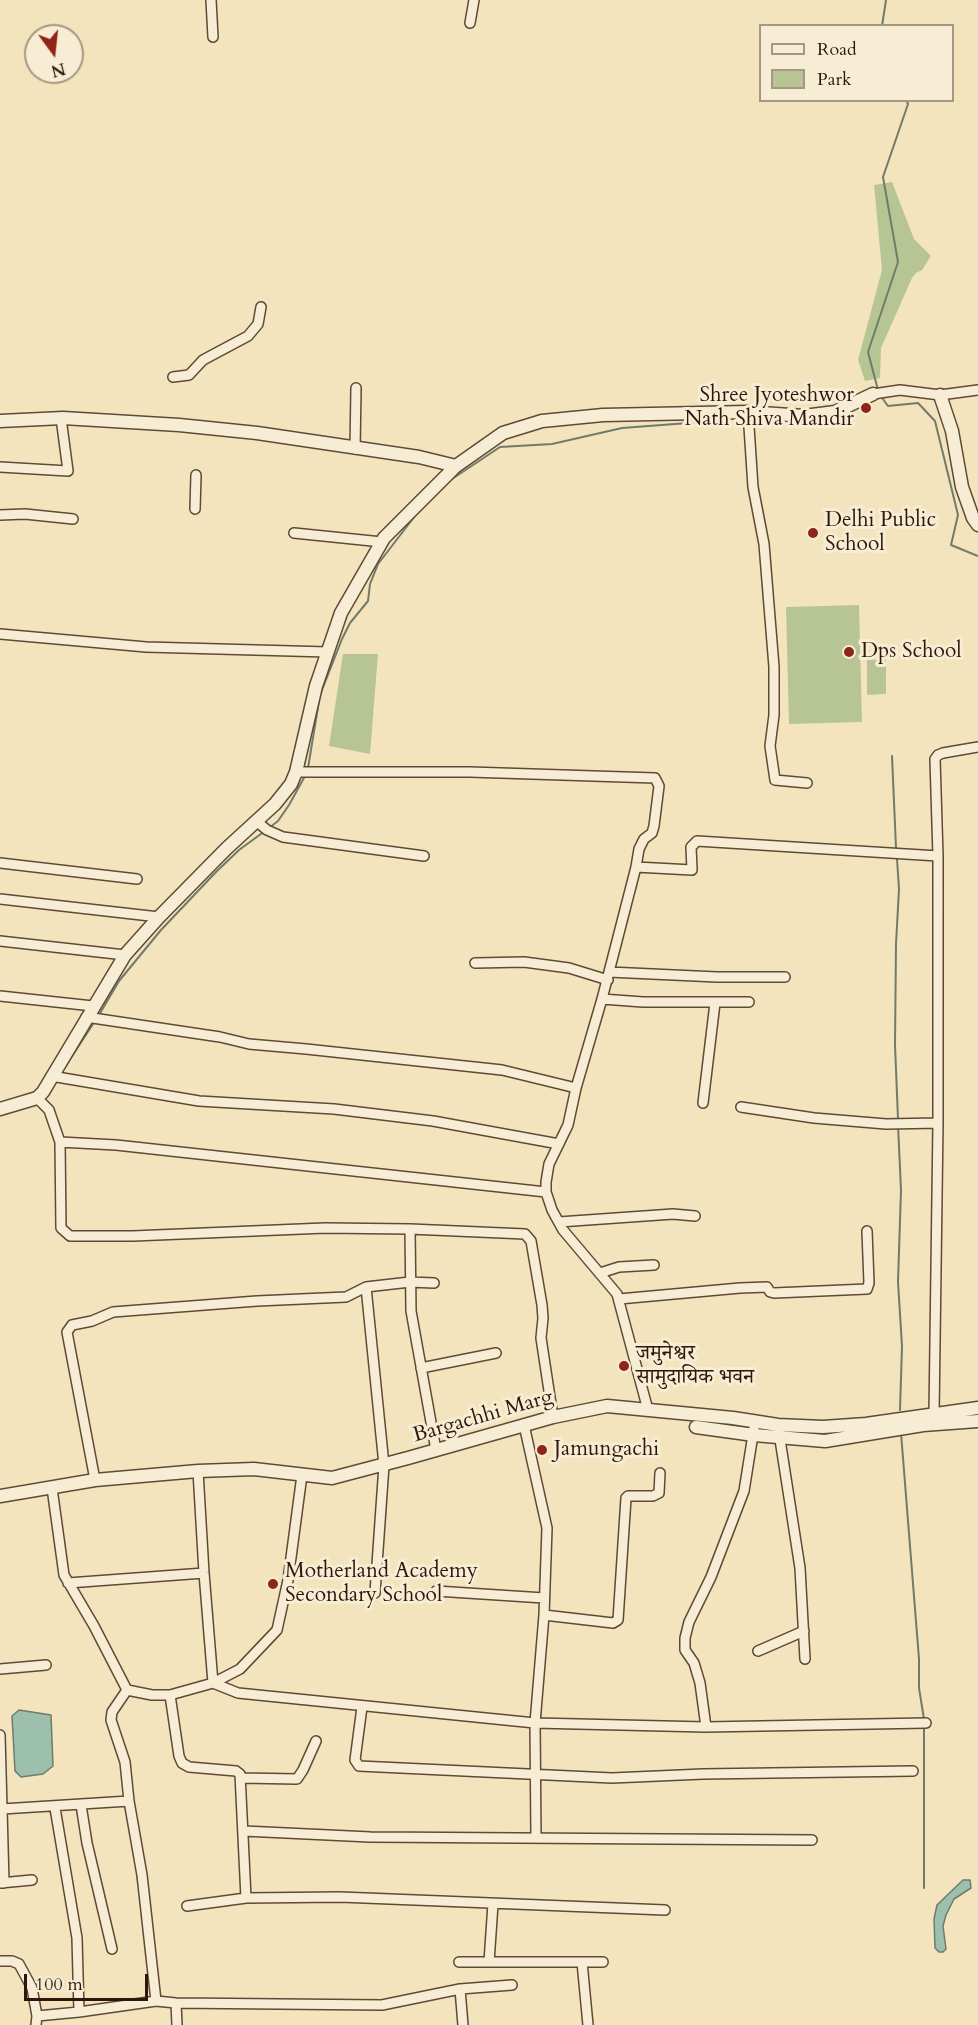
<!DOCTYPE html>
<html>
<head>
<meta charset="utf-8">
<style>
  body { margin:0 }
  #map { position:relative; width:978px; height:2025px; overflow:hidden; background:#f3e4bd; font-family:Cardo,serif }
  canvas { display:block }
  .legend { position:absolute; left:759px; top:24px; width:195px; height:78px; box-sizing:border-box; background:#f7edd4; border:2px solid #a69783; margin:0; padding:8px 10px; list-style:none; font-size:18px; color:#2d160a }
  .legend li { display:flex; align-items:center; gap:12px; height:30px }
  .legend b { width:30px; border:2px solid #a69783 }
  .north { position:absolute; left:24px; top:24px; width:60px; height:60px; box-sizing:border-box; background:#f7edd4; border:2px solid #a69783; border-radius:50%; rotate:165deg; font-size:16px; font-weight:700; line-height:24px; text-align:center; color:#2d160a }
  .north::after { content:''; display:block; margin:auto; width:21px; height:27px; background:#8f2418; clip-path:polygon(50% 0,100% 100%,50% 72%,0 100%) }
  .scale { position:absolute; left:24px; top:1974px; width:124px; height:27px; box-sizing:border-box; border:3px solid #2d160a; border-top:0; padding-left:8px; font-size:18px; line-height:21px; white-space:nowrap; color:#2d160a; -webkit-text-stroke:4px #f7edd4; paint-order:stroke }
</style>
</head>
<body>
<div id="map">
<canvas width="978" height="2025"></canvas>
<ul class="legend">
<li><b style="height:8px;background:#f7edd4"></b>Road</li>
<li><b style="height:16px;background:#b7c594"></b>Park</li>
</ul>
<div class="north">N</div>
<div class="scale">100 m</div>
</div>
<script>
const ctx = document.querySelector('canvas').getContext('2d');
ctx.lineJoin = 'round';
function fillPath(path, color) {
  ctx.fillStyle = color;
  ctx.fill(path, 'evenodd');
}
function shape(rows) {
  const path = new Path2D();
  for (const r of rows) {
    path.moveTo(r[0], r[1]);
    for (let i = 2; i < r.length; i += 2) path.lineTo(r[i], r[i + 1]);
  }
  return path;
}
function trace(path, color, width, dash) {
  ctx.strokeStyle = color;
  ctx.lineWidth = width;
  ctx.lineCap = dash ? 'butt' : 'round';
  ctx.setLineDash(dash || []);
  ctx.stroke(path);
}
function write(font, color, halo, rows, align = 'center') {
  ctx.font = font + ' Cardo,"Noto Serif Devanagari",serif';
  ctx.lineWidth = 6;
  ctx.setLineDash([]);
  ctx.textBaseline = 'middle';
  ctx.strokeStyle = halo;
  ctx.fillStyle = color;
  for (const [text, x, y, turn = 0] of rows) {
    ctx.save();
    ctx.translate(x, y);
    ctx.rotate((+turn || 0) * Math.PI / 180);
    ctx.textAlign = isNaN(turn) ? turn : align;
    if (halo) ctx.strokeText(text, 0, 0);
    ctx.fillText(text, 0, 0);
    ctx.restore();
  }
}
fillPath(shape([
  [892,182,914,239,931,256,922,270,916,273,912,278,881,348,880,378,865,381,858,360,882,270,874,185],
  [859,605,862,722,789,724,786,607],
  [343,654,378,654,370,754,329,746],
  [886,659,886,694,867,695,867,660]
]), '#b7c594');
const water = shape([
  [19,1710,51,1715,53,1766,43,1774,21,1777,15,1771,12,1716,19,1710],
  [963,1880,970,1880,971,1888,954,1899,946,1915,943,1926,946,1949,943,1952,939,1952,935,1948,934,1919,937,1905,963,1880]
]);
fillPath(water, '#9cbfae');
trace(water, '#707b6c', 1.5);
trace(shape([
  [882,26,886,0],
  [878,390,868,352,898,262,883,177,908,104,906,100],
  [880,395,888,406,918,403,935,421,958,515,951,545,978,556],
  [452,479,500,447,552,444,622,428,728,420],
  [892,756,896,848],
  [308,768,320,695,342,639,350,623,368,601,370,584,378,564,418,512],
  [269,828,278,821,289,805,305,776],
  [897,859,899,889,896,944,895,1045,898,1119],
  [99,1015,119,981,161,930,216,872,239,850,265,831],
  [63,1070,93,1024],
  [898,1125,901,1190,898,1282,902,1346,900,1410],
  [901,1433,919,1659,919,1688,924,1719],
  [924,1888,924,1725]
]), '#707b6c', 2);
const minor = shape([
  [211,0,213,37],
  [470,23,474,0],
  [173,377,189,375,203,360,248,336,258,324,261,307],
  [873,394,900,390,940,395,978,390],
  [748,412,753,487,764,544,774,667,774,715,770,746,775,780,807,783],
  [355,449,356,388],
  [0,467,68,471,61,418],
  [195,509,196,475],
  [0,515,25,514,73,519],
  [294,533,382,542],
  [0,634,146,647,328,652],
  [296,772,470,772,655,778,659,786,654,826,652,833,644,839,639,849,636,867],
  [256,821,267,830,283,837,424,856],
  [0,863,137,879],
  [0,899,159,917],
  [0,941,125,955],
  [475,963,524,962,569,968,608,980],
  [609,972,717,977,785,977],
  [0,996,93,1006],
  [602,999,643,1002,749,1002],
  [86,1017,220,1037,249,1044,306,1049,502,1070,576,1088],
  [51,1076,199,1101,334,1109,433,1121,559,1144],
  [37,1098,49,1110,60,1142,116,1145,546,1192],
  [703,1103,715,1003],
  [741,1107,814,1118,886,1124,938,1123],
  [60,1142,61,1228,70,1236,133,1236,325,1228,410,1229,411,1311,436,1450],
  [559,1222,673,1214,695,1216],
  [410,1229,525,1234,531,1241,542,1305,543,1318,541,1338,553,1417],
  [600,1273,619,1267,654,1265],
  [366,1287,384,1465,375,1593],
  [619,1299,740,1288,767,1287,770,1292,774,1293,867,1289,869,1283,867,1231],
  [421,1368,496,1353],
  [648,1410,617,1294,563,1230,552,1210,546,1192,546,1182,549,1164,568,1125,576,1088,602,999,636,867,692,870,691,847,697,841,938,856],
  [934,1414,938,1123,938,856,935,759,938,755,943,753,978,747],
  [524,1425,547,1528,544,1615,535,1723,536,1837],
  [779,1433,800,1568,805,1659],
  [198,1471,204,1573,213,1683,238,1693,535,1723,706,1727,926,1723],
  [95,1480,67,1332,72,1325,92,1321,113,1312,257,1301,346,1297,366,1287,410,1282,434,1283],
  [52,1488,64,1575,94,1626,127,1690,152,1695,170,1695,213,1683,240,1669,277,1630,288,1580,302,1475],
  [68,1583,204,1573],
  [436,1591,544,1598],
  [544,1615,613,1623,618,1620,626,1498,628,1496,653,1496,659,1493,660,1473],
  [758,1651,804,1631],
  [0,1669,46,1665],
  [127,1690,112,1712,111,1720,125,1762,129,1801,142,1875,156,2001,176,2003,382,2005,460,1989,512,1985],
  [170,1695,179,1756,182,1763,189,1767,236,1771,240,1774,246,1898],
  [362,1707,355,1760,359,1766,612,1778,703,1774,913,1771],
  [706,1727,700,1683,694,1663,685,1650,685,1638,689,1622,711,1577,744,1491,755,1422],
  [0,1735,4,1883],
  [241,1778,297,1779,303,1770,316,1741],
  [81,1805,87,1843,112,1949],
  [55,1808,77,1938,79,2012,156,2001],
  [2,1809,129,1801],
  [244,1831,370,1837,812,1840],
  [0,1883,32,1880],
  [187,1906,246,1898,340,1897,665,1910],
  [0,1961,12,1961,19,1964,32,1988,37,2016,36,2025],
  [459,1962,603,1962],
  [489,1962,493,1904],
  [582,1962,588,2025],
  [460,1989,463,2025],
  [176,2003,177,2025],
  [37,2016,79,2012]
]);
const tertiary = shape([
  [940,395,952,431,962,487,973,518,978,525],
  [0,421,63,418,179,425,257,433,419,457,456,466],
  [0,1109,37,1098,43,1092,125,955,159,917,227,848,275,804,291,784,296,772,316,686,341,613,384,538,456,466,503,433,542,421,603,415,748,412,804,416,835,412,873,394],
  [696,1427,754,1435,825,1441,923,1425,978,1421],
  [0,1496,95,1480,198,1471,254,1469,332,1478,408,1458,553,1417,607,1406,733,1418,778,1425,823,1427,866,1424,978,1408]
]);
trace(minor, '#5e4a37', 12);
trace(tertiary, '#5e4a37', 15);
trace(minor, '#f7edd4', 9);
trace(tertiary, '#f7edd4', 12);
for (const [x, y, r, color] of [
  [866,408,6,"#8f2418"],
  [813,533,6,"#8f2418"],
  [849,652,6,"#8f2418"],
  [624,1366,6,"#8f2418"],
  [542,1450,6,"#8f2418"],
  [273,1584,6,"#8f2418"]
]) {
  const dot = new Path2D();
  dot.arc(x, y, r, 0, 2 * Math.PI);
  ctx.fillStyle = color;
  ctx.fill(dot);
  trace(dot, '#f7edd4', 2);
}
write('21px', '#2d160a', '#f7edd4', [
  ["Shree Jyoteshwor",854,396,"right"],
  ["Nath Shiva Mandir",854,420,"right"],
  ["Delhi Public",825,521],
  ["School",825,545],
  ["Dps School",861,652],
  ["जमुनेश्वर",636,1354],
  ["सामुदायिक भवन",636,1378],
  ["Jamungachi",554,1450],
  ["Motherland Academy",285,1572],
  ["Secondary School",285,1596]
], 'left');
write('21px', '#2d160a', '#f7edd4', [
  ["Bargachhi Marg",483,1417,-16]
]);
</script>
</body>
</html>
